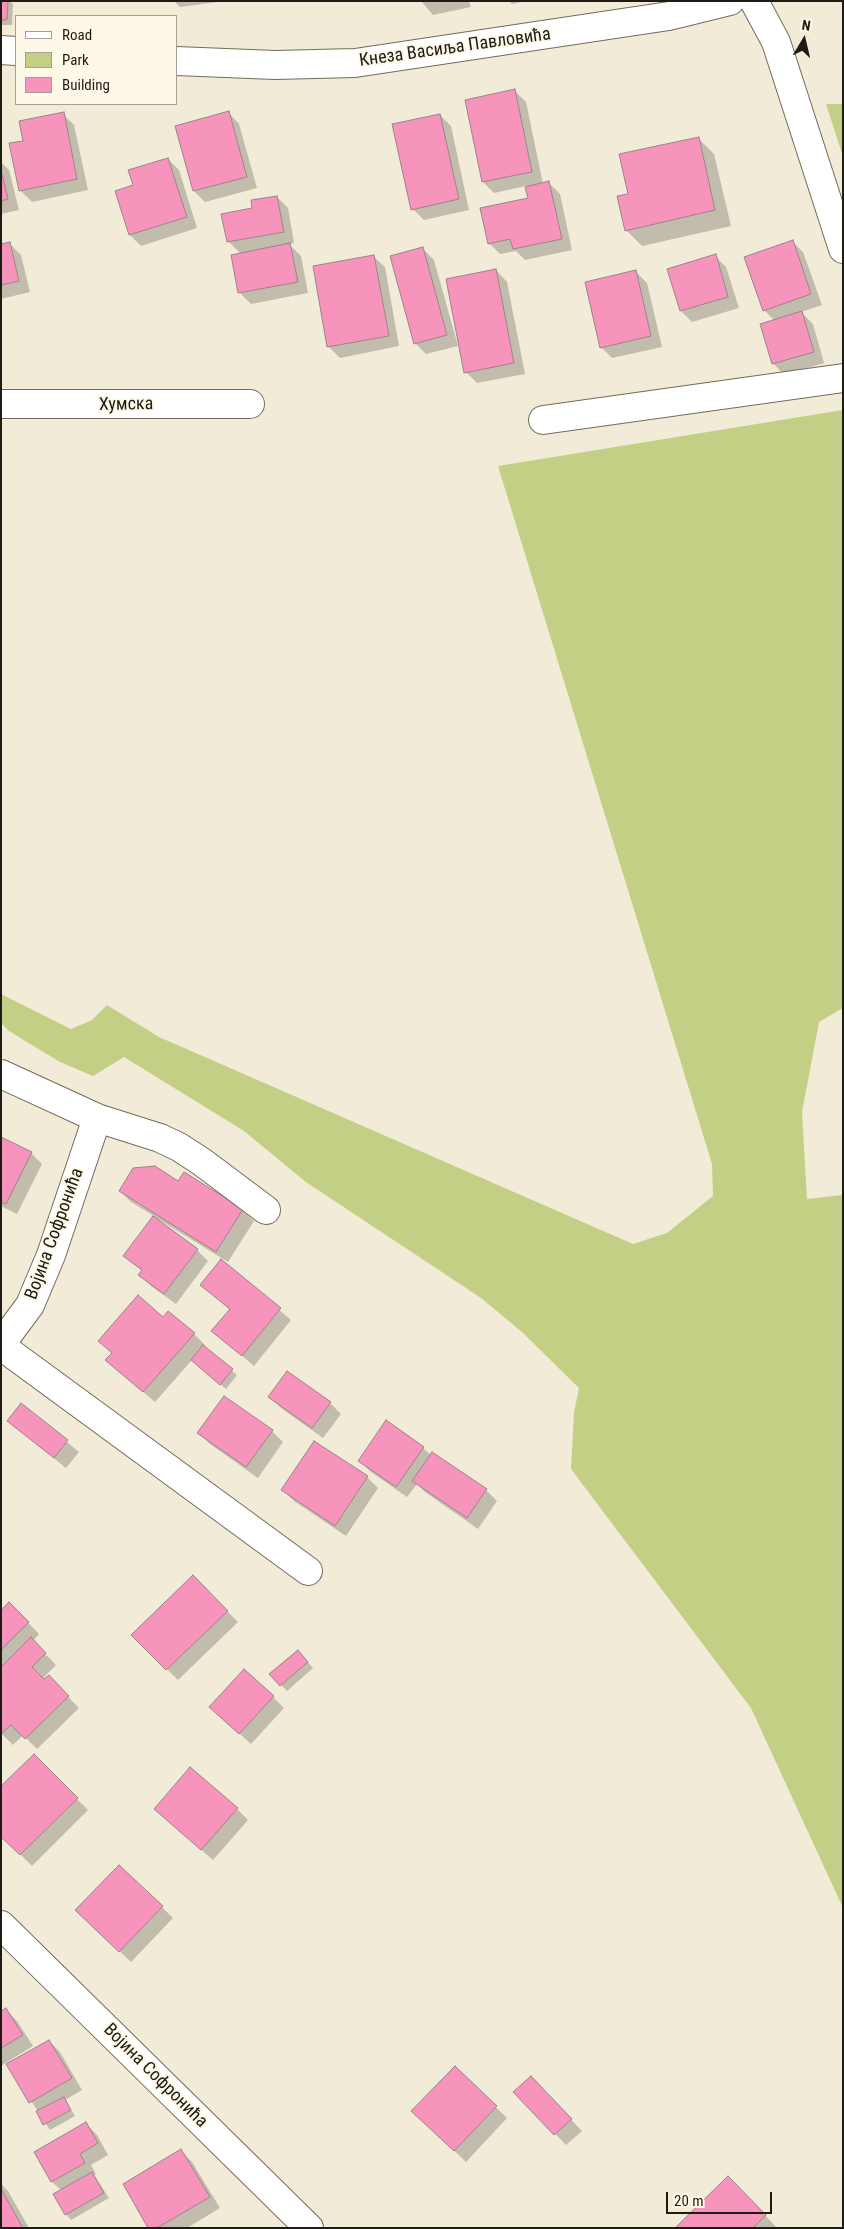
<!DOCTYPE html>
<html>
<head>
<meta charset="utf-8">
<style>
  body { margin:0 }
  #map { position:relative; width:844px; height:2229px; overflow:hidden; background:#f2ebd7; font-family:"Roboto Condensed",sans-serif }
  canvas { display:block }
  .frame { position:absolute; inset:0; border:2px solid #1d1b14; pointer-events:none }
  .legend { position:absolute; left:15px; top:15px; width:162px; height:90px; box-sizing:border-box; background:#fef8e9; border:1px solid #a4a094; margin:0; padding:6px 9px; list-style:none; font-size:15px; color:#1d1b14 }
  .legend li { display:flex; align-items:center; gap:10px; height:25px }
  .legend b { width:25px; border:1px solid #a4a094 }
  .north { position:absolute; left:779px; top:15px; width:50px; height:50px; -webkit-text-stroke:4px #fef8e9; paint-order:stroke; rotate:9deg; font-size:14px; font-weight:700; line-height:20px; text-align:center; color:#1d1b14 }
  .north::after { content:''; display:block; margin:auto; width:18px; height:22px; background:#1d1b14; clip-path:polygon(50% 0,100% 100%,50% 72%,0 100%) }
  .scale { position:absolute; left:666px; top:2192px; width:106px; height:22px; box-sizing:border-box; border:2px solid #1d1b14; border-top:0; padding-left:6px; font-size:15px; line-height:18px; white-space:nowrap; color:#1d1b14; -webkit-text-stroke:4px #fef8e9; paint-order:stroke }
</style>
</head>
<body>
<div id="map">
<canvas width="844" height="2229"></canvas>
<div class="frame"></div>
<ul class="legend">
<li><b style="height:6px;background:#fff"></b>Road</li>
<li><b style="height:14px;background:#c2cf84"></b>Park</li>
<li><b style="height:14px;background:#f794bc"></b>Building</li>
</ul>
<div class="north">N</div>
<div class="scale">20 m</div>
</div>
<script>
const ctx = document.querySelector('canvas').getContext('2d');
ctx.lineJoin = 'round';
function fillPath(path, color) {
  ctx.fillStyle = color;
  ctx.fill(path, 'evenodd');
}
function shape(rows) {
  const path = new Path2D();
  for (const r of rows) {
    path.moveTo(r[0], r[1]);
    for (let i = 2; i < r.length; i += 2) path.lineTo(r[i], r[i + 1]);
  }
  return path;
}
function trace(path, color, width, dash) {
  ctx.strokeStyle = color;
  ctx.lineWidth = width;
  ctx.lineCap = dash ? 'butt' : 'round';
  ctx.setLineDash(dash || []);
  ctx.stroke(path);
}
function write(font, color, halo, rows, align = 'center') {
  ctx.font = font + ' "Roboto Condensed",sans-serif';
  ctx.lineWidth = 4;
  ctx.setLineDash([]);
  ctx.textBaseline = 'middle';
  ctx.strokeStyle = halo;
  ctx.fillStyle = color;
  for (const [text, x, y, turn = 0] of rows) {
    ctx.save();
    ctx.translate(x, y);
    ctx.rotate((+turn || 0) * Math.PI / 180);
    ctx.textAlign = isNaN(turn) ? turn : align;
    if (halo) ctx.strokeText(text, 0, 0);
    ctx.fillText(text, 0, 0);
    ctx.restore();
  }
}
fillPath(shape([
  [826,104,843,104,843,157],
  [843,410,843,1008,819,1022,802,1112,807,1199,843,1195,843,1908,751,1708,571,1469,574,1413,579,1388,522,1332,481,1298,306,1182,244,1131,124,1057,93,1076,60,1062,9,1031,1,1023,1,994,71,1029,92,1020,107,1005,159,1037,633,1244,667,1233,713,1196,712,1164,498,466]
]), '#c2cf84');
fillPath(shape([
  [1,1,10,1,13,4,12,25,1,25],
  [174,1,225,1,180,7],
  [421,1,469,1,471,7,433,15],
  [509,1,526,1,512,4],
  [514,90,526,102,543,184,549,183,560,194,572,250,525,260,516,251,500,254,489,243,529,199,526,186,494,193,483,182],
  [228,112,239,124,257,188,205,202,194,191],
  [63,114,74,125,88,190,32,202,21,191,25,142],
  [440,115,451,126,469,210,424,220,413,209],
  [698,138,714,154,731,226,642,246,626,230,630,195],
  [168,159,179,170,197,228,141,246,130,235],
  [1,162,9,170,19,210,1,214],
  [277,197,288,208,294,243,289,244,301,256,308,293,251,304,240,293,241,254,228,241,254,209],
  [792,241,803,252,822,305,801,312,813,324,824,363,784,375,773,363,775,321,764,310],
  [10,244,21,255,30,292,1,299,1,245],
  [423,249,434,260,458,346,426,354,415,343],
  [373,256,385,267,399,346,340,358,329,347,314,267],
  [715,256,726,267,739,308,692,322,681,311],
  [496,270,507,282,525,374,477,383,466,372],
  [636,272,647,283,662,347,612,358,601,347],
  [1,1138,31,1153,42,1164,17,1214,1,1206],
  [184,1174,242,1210,254,1221,228,1262,158,1219,157,1220,197,1250,208,1261,176,1304,151,1286,140,1275,142,1271,125,1256,154,1216,131,1202,120,1191,179,1182],
  [221,1261,291,1320,254,1366,213,1331,230,1310,202,1285],
  [194,1334,205,1345,203,1347,237,1375,226,1389,192,1360,155,1402,118,1371,113,1354,100,1341],
  [270,1397,330,1403,341,1414,323,1438,281,1408],
  [225,1398,272,1431,283,1442,258,1478,210,1444,199,1433],
  [21,1404,79,1452,66,1468,8,1421],
  [423,1448,431,1455,486,1490,497,1501,478,1529,425,1492,417,1484,407,1497,371,1472,360,1461],
  [367,1477,378,1488,346,1536,294,1501,283,1490],
  [193,1577,238,1622,178,1680,133,1635],
  [9,1603,39,1634,33,1641,56,1665,42,1679,44,1681,49,1677,79,1708,37,1749,23,1735,13,1745,1,1733,1,1611],
  [303,1657,313,1668,287,1691,271,1674],
  [273,1697,284,1708,251,1744,222,1718],
  [34,1756,88,1810,32,1866,1,1835],
  [237,1809,248,1820,213,1860,167,1820],
  [162,1907,173,1918,131,1962,88,1921],
  [6,2010,17,2021,33,2046,1,2066,1,2013],
  [49,2041,60,2052,82,2090,65,2100,75,2116,50,2130,8,2065],
  [455,2067,507,2118,466,2162,424,2122],
  [542,2089,582,2131,566,2145,515,2092],
  [86,2124,97,2135,108,2155,91,2165,96,2174,94,2175,109,2198,71,2220,66,2214,61,2190,52,2182,36,2153],
  [181,2151,192,2162,220,2208,187,2228,150,2228],
  [1,2184,8,2191,29,2228,1,2228],
  [744,2193,777,2228,676,2228]
]), '#0003');
const building = shape([
  [1,1,8,1,7,20,1,20,1,1],
  [515,89,532,172,482,182,465,100,515,89],
  [229,111,247,177,193,191,175,126,229,111],
  [64,112,77,179,19,191,9,143,23,141,19,121,64,112],
  [440,114,459,199,411,210,392,124,440,114],
  [699,137,715,210,625,231,617,196,628,194,619,154,699,137],
  [168,158,187,217,129,235,115,191,133,185,128,170,168,158],
  [1,170,8,199,1,201,1,170],
  [549,181,562,239,513,249,510,239,488,244,480,208,528,198,525,187,549,181],
  [277,196,284,232,227,242,221,214,252,208,251,200,277,196],
  [793,240,811,294,763,311,744,257,793,240],
  [10,242,19,281,1,285,1,244,10,242],
  [290,243,298,282,238,293,231,255,290,243],
  [423,247,447,335,414,344,390,256,423,247],
  [716,254,728,297,680,311,667,269,716,254],
  [374,255,389,336,327,347,313,266,374,255],
  [496,269,514,363,464,373,446,279,496,269],
  [636,270,651,336,600,348,585,282,636,270],
  [802,311,814,352,772,364,760,324,802,311],
  [1,1137,32,1152,6,1204,1,1202,1,1137],
  [155,1166,178,1181,184,1172,243,1209,216,1252,119,1191,133,1168,155,1166],
  [153,1216,198,1249,164,1294,138,1275,142,1270,123,1256,153,1216],
  [221,1259,281,1308,242,1356,211,1331,230,1309,200,1285,221,1259],
  [138,1295,163,1317,168,1311,195,1333,143,1392,105,1360,112,1353,98,1341,138,1295],
  [203,1345,233,1369,220,1385,191,1360,203,1345],
  [287,1371,331,1402,312,1428,268,1397,287,1371],
  [224,1396,273,1430,246,1467,197,1433,224,1396],
  [21,1403,68,1440,54,1458,7,1421,21,1403],
  [386,1420,424,1447,396,1487,358,1461,386,1420],
  [314,1441,368,1476,335,1526,281,1490,314,1441],
  [432,1452,487,1489,467,1518,412,1481,432,1452],
  [193,1575,228,1611,166,1670,131,1635,193,1575],
  [9,1602,29,1622,1,1650,1,1610,9,1602],
  [31,1637,46,1653,32,1667,44,1679,49,1675,69,1696,25,1739,11,1725,1,1734,1,1667,31,1637],
  [298,1650,308,1662,280,1686,269,1674,298,1650],
  [244,1669,274,1696,239,1734,209,1707,244,1669],
  [34,1754,78,1798,20,1855,1,1837,1,1786,34,1754],
  [190,1767,238,1808,201,1850,154,1809,190,1767],
  [119,1865,163,1906,119,1952,75,1910,119,1865],
  [6,2008,23,2035,1,2048,1,2011,6,2008],
  [49,2040,72,2078,29,2103,6,2064,49,2040],
  [455,2066,497,2106,454,2151,411,2111,455,2066],
  [531,2076,572,2119,554,2135,513,2092,531,2076],
  [64,2097,71,2110,43,2125,36,2111,64,2097],
  [86,2122,98,2143,80,2154,85,2163,51,2182,34,2152,86,2122],
  [181,2149,210,2197,157,2228,148,2228,123,2184,181,2149],
  [92,2172,104,2193,65,2215,53,2194,92,2172],
  [728,2176,766,2215,753,2228,675,2228,728,2176],
  [1,2189,23,2228,1,2228,1,2189]
]);
fillPath(building, '#f794bc');
trace(building, '#98848b', 1);
const minor = shape([
  [754,1,776,42,843,249],
  [1,50,16,51],
  [176,61,275,65,355,63,669,16,730,1],
  [1,404,250,404],
  [543,420,843,378],
  [1,1074,97,1118,160,1138,179,1147,202,1162,266,1210],
  [1,1344,30,1305,51,1255,97,1118],
  [1,1346,308,1571],
  [1,1925,309,2228]
]);
trace(minor, '#726c5b', 30);
trace(minor, '#fff', 28);
write('18px', '#1d1b14', '#fef8e9', [
  ["Кнеза Васиља Павловића",455,48,-8],
  ["Хумска",126,405,-1],
  ["Војина Софронића",55,1234,-70],
  ["Војина Софронића",155,2076,45]
]);
</script>
</body>
</html>
